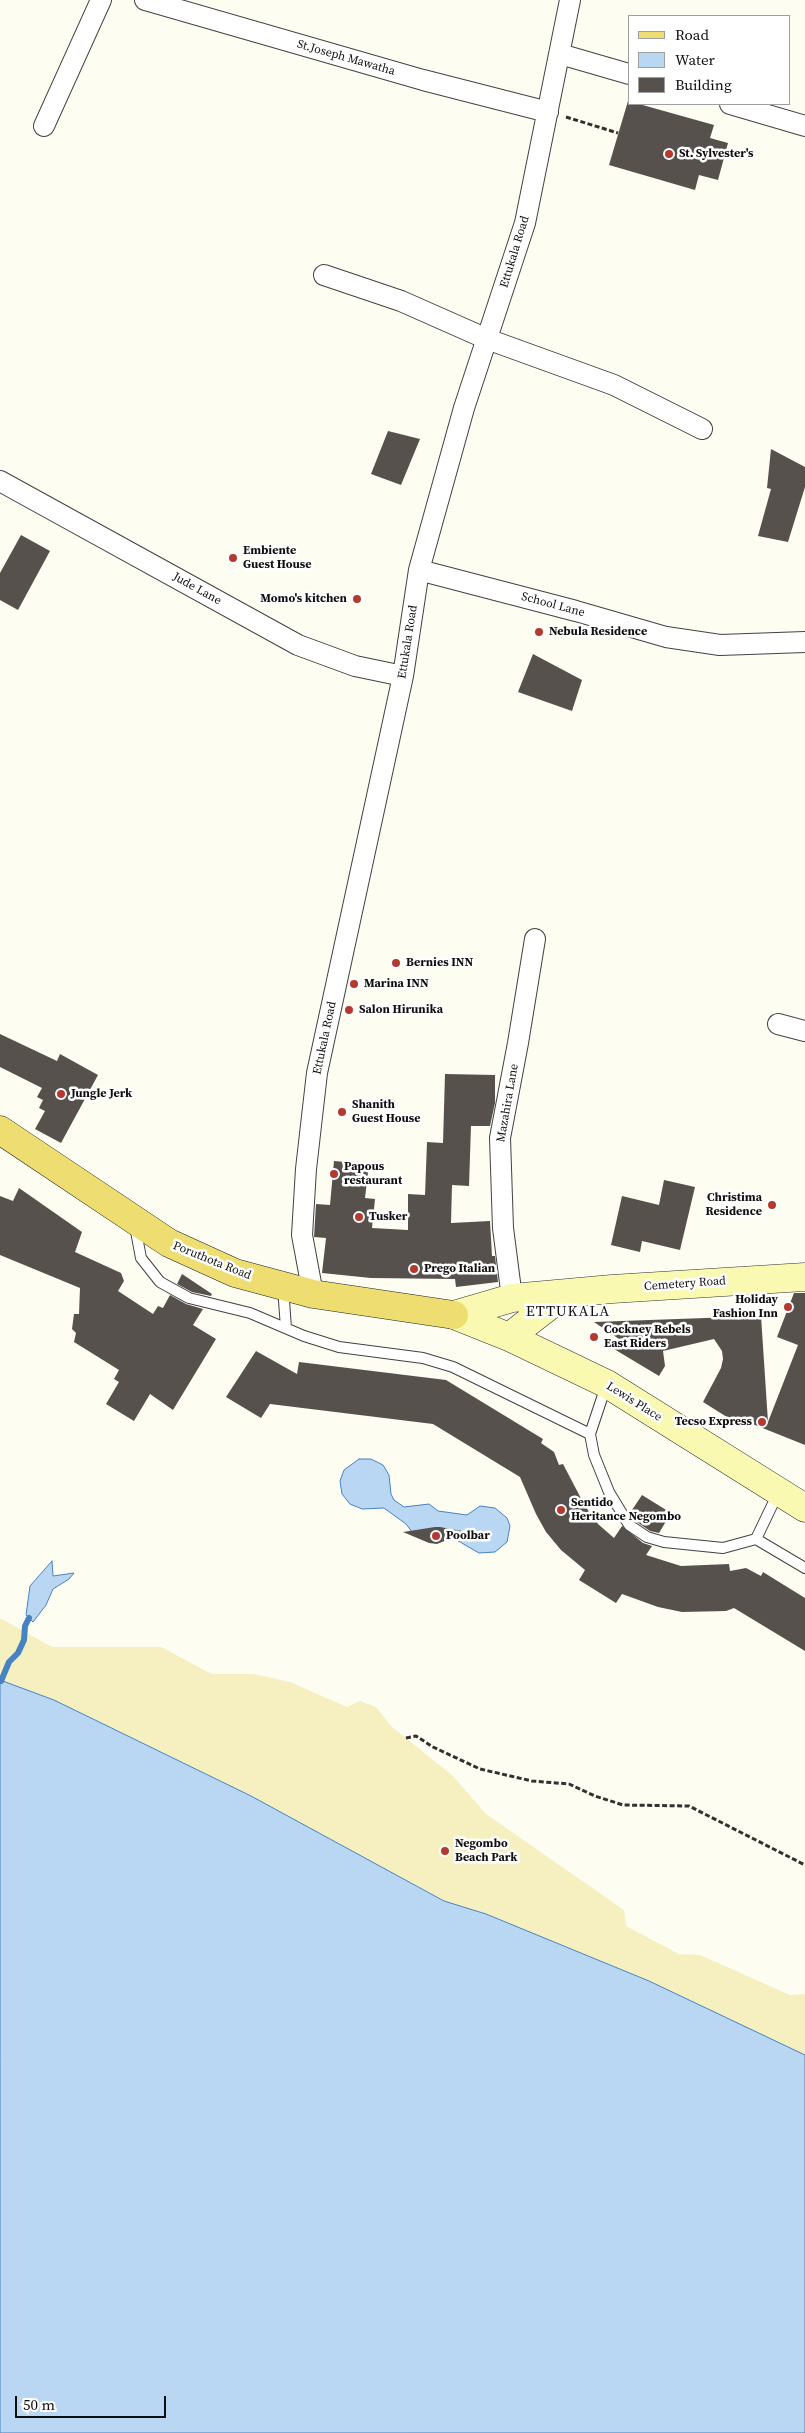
<!DOCTYPE html>
<html>
<head>
<meta charset="utf-8">
<style>
  body { margin:0 }
  #map { position:relative; width:805px; height:2433px; overflow:hidden; background:#fefdf1; font-family:"Source Serif 4",serif }
  canvas { display:block }
  .legend { position:absolute; left:628px; top:15px; width:162px; height:90px; box-sizing:border-box; background:#fff; border:1px solid #9f9f9f; margin:0; padding:6px 9px; list-style:none; font-size:15px; color:#0f0f0f }
  .legend li { display:flex; align-items:center; gap:10px; height:25px }
  .legend b { width:25px; border:1px solid #9f9f9f }
  .scale { position:absolute; left:15px; top:2396px; width:151px; height:22px; box-sizing:border-box; border:2px solid #0f0f0f; border-top:0; padding-left:6px; font-size:15px; line-height:18px; white-space:nowrap; color:#0f0f0f; -webkit-text-stroke:4px #fff; paint-order:stroke }
</style>
</head>
<body>
<div id="map">
<canvas width="805" height="2433"></canvas>
<ul class="legend">
<li><b style="height:6px;background:#eede71"></b>Road</li>
<li><b style="height:14px;background:#b9d6f2"></b>Water</li>
<li><b style="height:14px;background:#56514c"></b>Building</li>
</ul>
<div class="scale">50 m</div>
</div>
<script>
const ctx = document.querySelector('canvas').getContext('2d');
ctx.lineJoin = 'round';
function fillPath(path, color) {
  ctx.fillStyle = color;
  ctx.fill(path, 'evenodd');
}
function shape(rows) {
  const path = new Path2D();
  for (const r of rows) {
    path.moveTo(r[0], r[1]);
    for (let i = 2; i < r.length; i += 2) path.lineTo(r[i], r[i + 1]);
  }
  return path;
}
function trace(path, color, width, dash) {
  ctx.strokeStyle = color;
  ctx.lineWidth = width;
  ctx.lineCap = dash ? 'butt' : 'round';
  ctx.setLineDash(dash || []);
  ctx.stroke(path);
}
function write(font, color, halo, rows, align = 'center') {
  ctx.font = font + ' "Source Serif 4",serif';
  ctx.lineWidth = 5;
  ctx.setLineDash([]);
  ctx.textBaseline = 'middle';
  ctx.strokeStyle = halo;
  ctx.fillStyle = color;
  for (const [text, x, y, turn = 0] of rows) {
    ctx.save();
    ctx.translate(x, y);
    ctx.rotate((+turn || 0) * Math.PI / 180);
    ctx.textAlign = isNaN(turn) ? turn : align;
    if (halo) ctx.strokeText(text, 0, 0);
    ctx.fillText(text, 0, 0);
    ctx.restore();
  }
}
fillPath(shape([
  [0,1618,52,1647,161,1647,212,1674,254,1674,290,1682,347,1707,360,1701,376,1707,391,1726,453,1776,486,1814,624,1910,626,1926,679,1954,700,1955,790,1995,805,1994,805,2055,649,1981,486,1914,444,1901,251,1796,54,1700,0,1680]
]), '#f6f0c1');
const water = shape([
  [359,1459,371,1459,383,1465,389,1475,391,1494,394,1500,404,1507,429,1504,438,1511,467,1515,480,1506,495,1508,507,1518,510,1526,507,1542,495,1552,479,1553,448,1535,413,1533,406,1524,384,1508,362,1509,350,1504,342,1494,340,1481,344,1470,359,1459],
  [52,1561,53,1576,74,1573,69,1579,53,1589,46,1605,33,1622,26,1615,30,1586,52,1561],
  [0,1680,54,1700,251,1796,444,1901,486,1914,649,1981,805,2055,805,2433,0,2433,0,1680]
]);
fillPath(water, '#b9d6f2');
trace(water, '#4683c3', 1);
trace(shape([
  [1,1681,9,1662,18,1653,24,1640,25,1626,29,1618]
]), '#4683c3', 6);
fillPath(shape([
  [628,101,629,104,639,104,714,125,710,138,728,143,718,180,699,175,695,190,609,165],
  [388,431,420,439,401,485,371,474],
  [771,449,805,467,805,487,788,542,758,536,771,489,767,488],
  [21,535,50,551,18,610,0,600,0,573],
  [533,654,582,680,572,711,518,692],
  [0,1034,57,1061,60,1054,98,1075,61,1143,35,1129,45,1111,39,1108,43,1100,37,1097,42,1088,0,1067],
  [445,1074,495,1075,495,1103,490,1126,471,1126,469,1186,452,1185,451,1223,490,1221,492,1256,495,1256,498,1282,456,1287,455,1279,371,1278,322,1273,326,1238,314,1237,316,1204,330,1205,334,1161,369,1164,365,1198,375,1199,372,1228,408,1230,408,1194,425,1195,427,1142,443,1143],
  [664,1180,695,1187,680,1250,642,1241,640,1252,611,1245,622,1196,659,1205],
  [19,1188,82,1232,75,1252,121,1273,124,1281,118,1291,153,1314,158,1306,163,1308,170,1295,186,1304,203,1309,193,1325,216,1339,173,1410,150,1394,134,1421,106,1404,119,1382,114,1379,119,1370,74,1342,76,1333,72,1329,74,1314,79,1314,80,1288,0,1255,0,1196,13,1201],
  [182,1274,212,1294,211,1296,192,1292,177,1284],
  [794,1293,805,1293,805,1445,740,1419,738,1424,703,1402,721,1368,723,1359,722,1351,714,1339,663,1351,665,1366,659,1376,614,1349,619,1339,594,1322,761,1316,768,1422,798,1345,777,1337],
  [256,1351,297,1374,299,1362,446,1380,543,1439,541,1443,554,1452,559,1465,563,1464,585,1506,598,1524,614,1538,622,1526,643,1543,652,1546,646,1555,681,1566,729,1564,730,1571,746,1568,761,1576,763,1572,805,1598,805,1651,734,1608,726,1611,682,1612,658,1607,622,1594,616,1603,579,1580,585,1570,561,1550,546,1532,536,1514,520,1477,433,1424,270,1404,261,1418,226,1397],
  [642,1495,671,1513,659,1533,650,1531,634,1520,630,1513],
  [435,1527,440,1527,467,1532,437,1544,429,1543,403,1532]
]), '#56514c');
const lane = shape([
  [135,1226,141,1258,160,1282,189,1298,250,1313,304,1336,339,1347,423,1358,453,1367,590,1434],
  [283,1287,286,1328],
  [606,1386,590,1434,594,1455,609,1492,629,1525,647,1537,664,1542,723,1548,756,1539,778,1493],
  [756,1539,805,1568]
]);
const street = shape([
  [145,0,423,80,548,112],
  [560,54,629,74],
  [730,104,805,126],
  [44,126,101,0],
  [324,275,401,301,487,339,614,385,702,429],
  [0,481,298,645,355,666,403,676],
  [419,570,576,611,666,637,720,645,805,642],
  [778,1024,805,1031],
  [313,1294,302,1235,306,1169,317,1073,403,676,419,570,464,408,525,223,570,0],
  [512,1298,503,1228,500,1138,518,1043,535,939]
]);
const secondary = shape([
  [454,1315,509,1337,607,1384,805,1508],
  [454,1315,512,1298,612,1289,805,1277],
  [509,1337,566,1293]
]);
const primary = shape([
  [0,1130,169,1243,235,1273,313,1294,454,1315]
]);
trace(lane, '#424242', 12);
trace(street, '#424242', 22);
trace(secondary, '#313131', 29);
trace(primary, '#202020', 29);
trace(shape([
  [566,117,618,133],
  [406,1738,416,1736,433,1747,480,1769,532,1781,569,1784,595,1796,623,1805,689,1806,805,1865]
]), '#313131', 3, [5, 2.5]);
trace(lane, '#fff', 10);
trace(street, '#fff', 20);
trace(secondary, '#f9f9b1', 28);
trace(primary, '#eede71', 28);
for (const [x, y, r, color] of [
  [669,154,5,"#b43931"],
  [233,558,5,"#b43931"],
  [357,599,5,"#b43931"],
  [539,632,5,"#b43931"],
  [396,963,5,"#b43931"],
  [354,984,5,"#b43931"],
  [349,1010,5,"#b43931"],
  [61,1094,5,"#b43931"],
  [342,1112,5,"#b43931"],
  [334,1174,5,"#b43931"],
  [772,1205,5,"#b43931"],
  [359,1217,5,"#b43931"],
  [414,1269,5,"#b43931"],
  [788,1307,5,"#b43931"],
  [594,1337,5,"#b43931"],
  [762,1422,5,"#b43931"],
  [561,1510,5,"#b43931"],
  [436,1536,5,"#b43931"],
  [445,1851,5,"#b43931"]
]) {
  const dot = new Path2D();
  dot.arc(x, y, r, 0, 2 * Math.PI);
  ctx.fillStyle = color;
  ctx.fill(dot);
  trace(dot, '#fff', 2);
}
write('12px', '#0f0f0f', '#fff', [
  ["St.Joseph Mawatha",346,58,16],
  ["Ettukala Road",515,252,-73],
  ["Jude Lane",197,589,29],
  ["School Lane",553,605,15],
  ["Ettukala Road",408,642,-81],
  ["Ettukala Road",325,1038,-78],
  ["Mazahira Lane",508,1103,-80],
  ["Poruthota Road",212,1261,22],
  ["Cemetery Road",685,1284,-4],
  ["Lewis Place",634,1402,32]
]);
write('bold 12px', '#0f0f0f', '#fff', [
  ["St. Sylvester's",679,154],
  ["Embiente",243,551],
  ["Guest House",243,565],
  ["Momo's kitchen",347,599,"right"],
  ["Nebula Residence",549,632],
  ["Bernies INN",406,963],
  ["Marina INN",364,984],
  ["Salon Hirunika",359,1010],
  ["Jungle Jerk",71,1094],
  ["Shanith",352,1105],
  ["Guest House",352,1119],
  ["Papous",344,1167],
  ["restaurant",344,1181],
  ["Christima",762,1198,"right"],
  ["Residence",762,1212,"right"],
  ["Tusker",369,1217],
  ["Prego Italian",424,1269],
  ["Holiday",778,1300,"right"],
  ["Fashion Inn",778,1314,"right"],
  ["Cockney Rebels",604,1330],
  ["East Riders",604,1344],
  ["Tecso Express",752,1422,"right"],
  ["Sentido",571,1503],
  ["Heritance Negombo",571,1517],
  ["Poolbar",446,1536],
  ["Negombo",455,1844],
  ["Beach Park",455,1858]
], 'left');
ctx.letterSpacing = '1px';
write('15px', '#0f0f0f', '#fff', [
  ["ETTUKALA",568,1312]
]);
ctx.letterSpacing = '0px';
</script>
</body>
</html>
